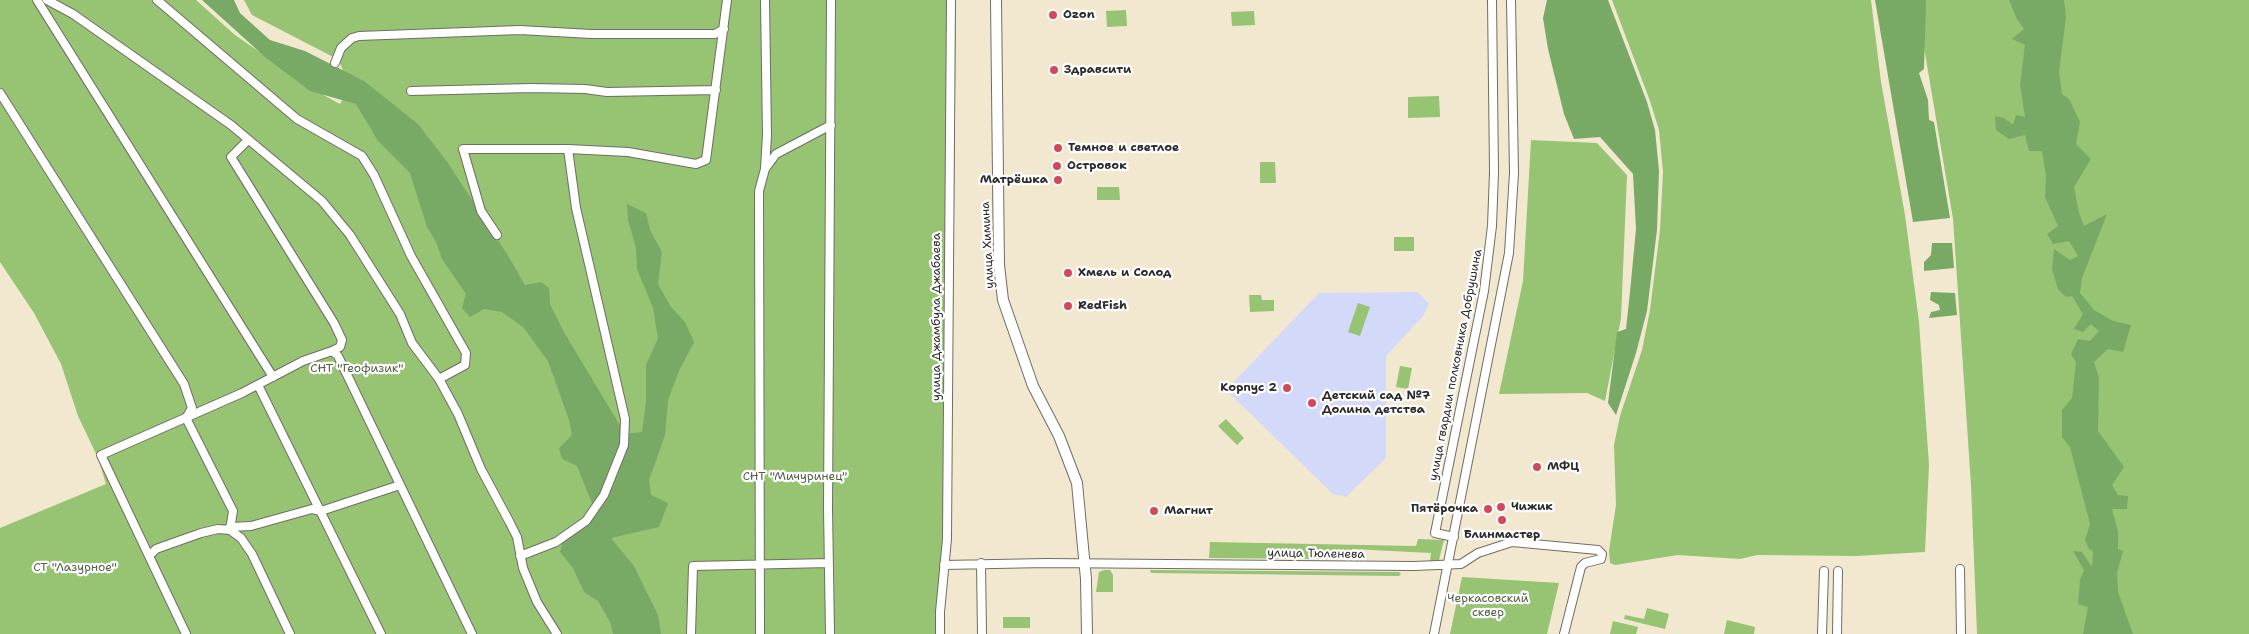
<!DOCTYPE html>
<html>
<head>
<meta charset="utf-8">
<style>
  body { margin:0 }
  canvas { display:block; background:#f2e8d0 }
</style>
</head>
<body>
<canvas width="2249" height="634"></canvas>
<script>
const ctx = document.querySelector('canvas').getContext('2d');
ctx.lineJoin = 'round';
function fillPath(path, color) {
  ctx.fillStyle = color;
  ctx.fill(path, 'evenodd');
}
function shape(rows) {
  const path = new Path2D();
  for (const r of rows) {
    path.moveTo(r[0], r[1]);
    for (let i = 2; i < r.length; i += 2) path.lineTo(r[i], r[i + 1]);
  }
  return path;
}
function trace(path, color, width, dash) {
  ctx.strokeStyle = color;
  ctx.lineWidth = width;
  ctx.lineCap = dash ? 'butt' : 'round';
  ctx.setLineDash(dash || []);
  ctx.stroke(path);
}
function write(font, color, halo, rows, align = 'center') {
  ctx.font = font + ' "Shantell Sans",sans-serif';
  ctx.lineWidth = 4.5;
  ctx.setLineDash([]);
  ctx.textBaseline = 'middle';
  ctx.strokeStyle = halo;
  ctx.fillStyle = color;
  for (const [text, x, y, turn = 0] of rows) {
    ctx.save();
    ctx.translate(x, y);
    ctx.rotate((+turn || 0) * Math.PI / 180);
    ctx.textAlign = isNaN(turn) ? turn : align;
    if (halo) ctx.strokeText(text, 0, 0);
    ctx.fillText(text, 0, 0);
    ctx.restore();
  }
}
fillPath(shape([
  [1418,292,1429,304,1423,316,1386,356,1386,458,1346,497,1333,494,1226,390,1319,293]
]), '#d3d9f9');
fillPath(shape([
  [0,0,196,0,235,35,316,91,340,104,349,87,339,60,252,15,244,0,956,0,952,441,944,634,0,634,0,528,106,484,98,458,78,416,61,364,34,313,0,262],
  [1612,0,1871,0,1881,82,1905,215,1919,322,1929,465,1925,552,1856,556,1757,555,1740,559,1678,555,1615,565,1610,563,1609,551,1616,505,1614,445,1620,416,1642,350,1650,310,1660,230,1663,172,1659,130,1650,101],
  [1916,0,2249,0,2249,634,1977,634,1971,485,1953,219],
  [1126,10,1127,26,1107,27,1106,11],
  [1254,11,1255,25,1232,26,1231,12],
  [1439,96,1440,117,1408,118,1408,97],
  [1531,140,1597,143,1627,175,1621,318,1605,401,1587,393,1499,394,1523,281],
  [1260,162,1275,162,1276,183,1260,183],
  [1097,187,1119,187,1120,200,1097,200],
  [1394,237,1414,237,1414,251,1394,251],
  [1249,295,1261,295,1262,300,1274,300,1274,311,1250,312],
  [1358,303,1370,307,1360,336,1348,332],
  [1400,366,1412,368,1408,389,1396,387],
  [1226,419,1244,438,1237,445,1218,426],
  [1418,539,1444,540,1439,560,1430,561,1431,553,1352,549,1351,556,1328,559,1209,558,1210,542,1416,546],
  [1104,570,1110,570,1113,575,1113,592,1096,592,1099,572],
  [1150,570,1399,572,1401,574,1399,576,1151,573],
  [1462,577,1559,583,1547,634,1450,634],
  [1647,608,1669,614,1665,629,1624,619,1625,615,1644,619],
  [1003,617,1030,617,1030,628,1003,628],
  [1727,620,1755,627,1754,634,1724,634],
  [1613,621,1638,627,1636,634,1610,634]
]), '#96c473');
fillPath(shape([
  [202,0,234,0,240,13,270,40,305,51,364,81,418,124,448,163,507,254,525,285,541,282,549,288,550,304,565,334,625,434,642,432,646,402,646,365,658,338,653,308,637,269,636,248,628,220,627,204,646,213,650,230,662,252,658,284,671,307,685,322,694,342,679,371,668,400,665,435,649,480,651,495,668,503,659,527,611,538,634,566,658,615,661,634,613,634,610,622,598,601,584,592,573,568,560,552,563,541,587,524,593,506,577,466,562,459,559,448,572,435,569,420,548,361,523,327,502,312,484,309,470,317,462,308,466,294,442,259,436,242,427,227,410,173,378,141,356,104,310,91,265,57],
  [1547,0,1608,0,1647,102,1655,130,1659,171,1657,230,1647,311,1636,353,1616,415,1608,403,1617,332,1626,329,1630,292,1636,229,1633,174,1600,137,1574,139,1564,114,1548,49,1543,18],
  [1875,0,1926,0,1924,69,1919,73,1928,100,1929,120,1934,122,1950,218,1913,222],
  [2009,0,2064,0,2066,17,2059,72,2062,94,2069,99,2080,122,2076,144,2091,159,2074,187,2079,213,2084,226,2107,214,2082,278,2080,293,2094,310,2113,321,2131,325,2123,352,2108,349,2094,362,2099,378,2098,431,2124,467,2112,485,2118,495,2128,496,2127,509,2112,509,2118,532,2118,549,2123,551,2117,573,2118,592,2133,634,2083,634,2088,607,2078,604,2080,580,2084,570,2073,551,2082,552,2092,567,2093,551,2089,549,2085,540,2090,524,2070,447,2062,437,2062,410,2072,398,2076,362,2071,354,2078,339,2090,341,2099,331,2091,324,2083,332,2074,329,2083,314,2072,296,2066,297,2058,289,2052,269,2054,249,2070,260,2078,256,2069,241,2053,244,2047,234,2058,226,2045,197,2046,176,2042,151,2029,151,2025,135,2009,139,1996,130,1995,116,2004,118,2013,125,2016,115,2025,117,2020,85,2025,45,2012,39,2024,29,2017,19],
  [1932,243,1952,243,1954,268,1924,271,1924,262,1931,255],
  [1931,292,1955,293,1957,315,1929,318,1931,312,1940,310,1939,305,1930,300]
]), '#78aa65');
const minor = shape([
  [37,0,273,377],
  [47,0,73,14,231,125,322,201,350,235,400,314,412,343,439,379],
  [157,0,297,119,362,156,374,175,411,256,466,353,465,365,439,379,458,414,481,469,510,523,517,537,523,568,537,602,557,634],
  [335,63,341,48,352,38,359,36,520,30,591,34,715,34,724,29],
  [411,91,531,88,585,89,607,92,716,90],
  [0,93,184,384,192,408,186,418,233,511,230,530],
  [248,140,231,157,334,323,342,340,340,347,332,351],
  [568,149,628,152,696,164,706,160,727,0],
  [765,169,767,135,765,0],
  [497,235,481,211,463,149,568,149,576,208,625,419,624,445,604,495,586,521,556,542,520,556],
  [258,385,381,634],
  [230,527,251,526,312,509,321,511,400,485],
  [1454,537,1435,533,1484,291,1492,226,1494,172,1492,0],
  [149,556,156,549,201,533,218,529,230,530,241,538,252,554,290,634],
  [981,563,982,634],
  [944,565,1046,563,1414,566,1461,564,1478,553,1512,542,1598,550,1602,554,1601,559,1585,563,1581,567,1564,634],
  [1960,569,1961,634],
  [186,634,101,455,242,393,303,361,332,351,338,356,472,634],
  [691,634,693,566,829,563],
  [760,634,759,191,765,169,776,154,831,125],
  [830,634,828,508,831,0],
  [940,634,940,612,947,539,951,0],
  [1434,634,1509,253,1514,173,1511,0],
  [1822,634,1824,571],
  [1837,634,1838,571]
]);
const tertiary = shape([
  [996,0,999,265,1003,300,1033,386,1059,436,1077,483,1086,579,1087,634]
]);
trace(minor, '#716d65', 10);
trace(tertiary, '#716d65', 12);
trace(minor, '#fff', 8);
trace(tertiary, '#fff', 10);
for (const [x, y, r, color] of [
  [1053,15,5,"#d1495b"],
  [1054,70,5,"#d1495b"],
  [1058,148,5,"#d1495b"],
  [1057,166,5,"#d1495b"],
  [1058,180,5,"#d1495b"],
  [1068,273,5,"#d1495b"],
  [1068,306,5,"#d1495b"],
  [1287,388,5,"#d1495b"],
  [1312,403,5,"#d1495b"],
  [1537,467,5,"#d1495b"],
  [1501,507,5,"#d1495b"],
  [1488,509,5,"#d1495b"],
  [1154,511,5,"#d1495b"],
  [1502,520,5,"#d1495b"]
]) {
  const dot = new Path2D();
  dot.arc(x, y, r, 0, 2 * Math.PI);
  ctx.fillStyle = color;
  ctx.fill(dot);
  trace(dot, '#fff', 2);
}
write('bold 12px', '#2b2b2b', '#fff', [
  ["Ozon",1063,15],
  ["Здравсити",1064,70],
  ["Темное и светлое",1068,148],
  ["Островок",1067,166],
  ["Матрёшка",1048,180,"right"],
  ["Хмель и Солод",1078,273],
  ["RedFish",1078,306],
  ["Корпус 2",1277,388,"right"],
  ["Детский сад №7",1322,396],
  ["Долина детства",1322,410],
  ["МФЦ",1547,467],
  ["Чижик",1511,507],
  ["Пятёрочка",1478,509,"right"],
  ["Магнит",1164,511],
  ["Блинмастер",1502,535,"center"]
], 'left');
write('12px', '#2b2b2b', '#fff', [
  ["улица Химина",988,245,-93],
  ["улица Джамбула Джабаева",937,317,-90],
  ["улица гвардии полковника Добрушина",1456,365,-79],
  ["улица Тюленева",1316,554,1]
]);
write('12px', '#506144', '#fff', [
  ["СНТ \"Геофизик\"",357,369],
  ["СНТ \"Мичуринец\"",795,477],
  ["СТ \"Лазурное\"",75,568],
  ["Черкасовский",1488,599],
  ["сквер",1488,613]
]);
</script>
</body>
</html>
